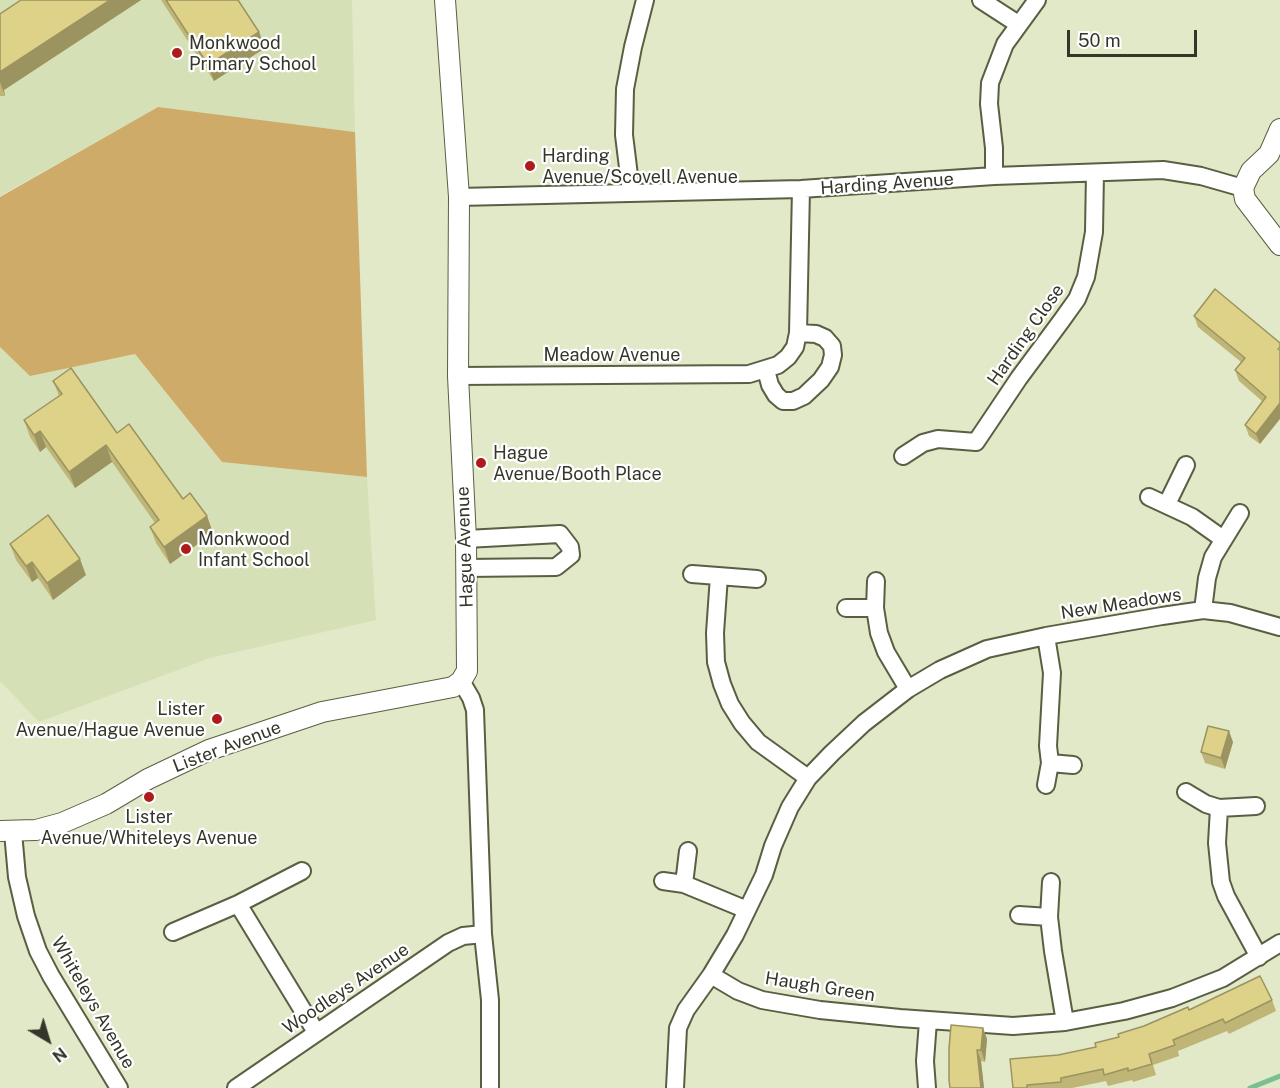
<!DOCTYPE html>
<html>
<head>
<meta charset="utf-8">
<style>
  body { margin:0 }
  #map { position:relative; width:1280px; height:1088px; overflow:hidden; background:#e1e9c8; font-family:"Public Sans",sans-serif }
  canvas { display:block }
  .north { position:absolute; left:18px; top:1010px; width:60px; height:60px; -webkit-text-stroke:4px #fff; paint-order:stroke; rotate:142deg; font-size:16px; font-weight:700; line-height:24px; text-align:center; color:#333629 }
  .north::after { content:''; display:block; margin:auto; width:21px; height:27px; background:#333629; clip-path:polygon(50% 0,100% 100%,50% 72%,0 100%) }
  .scale { position:absolute; left:1067px; top:30px; width:130px; height:27px; box-sizing:border-box; border:3px solid #333629; border-top:0; padding-left:8px; font-size:18px; line-height:21px; white-space:nowrap; color:#333629; -webkit-text-stroke:4px #fff; paint-order:stroke }
</style>
</head>
<body>
<div id="map">
<canvas width="1280" height="1088"></canvas>
<div class="north">N</div>
<div class="scale">50 m</div>
</div>
<script>
const ctx = document.querySelector('canvas').getContext('2d');
ctx.lineJoin = 'round';
function fillPath(path, color) {
  ctx.fillStyle = color;
  ctx.fill(path, 'evenodd');
}
function shape(rows) {
  const path = new Path2D();
  for (const r of rows) {
    path.moveTo(r[0], r[1]);
    for (let i = 2; i < r.length; i += 2) path.lineTo(r[i], r[i + 1]);
  }
  return path;
}
function trace(path, color, width, dash) {
  ctx.strokeStyle = color;
  ctx.lineWidth = width;
  ctx.lineCap = dash ? 'butt' : 'round';
  ctx.setLineDash(dash || []);
  ctx.stroke(path);
}
function write(font, color, halo, rows, align = 'center') {
  ctx.font = font + ' "Public Sans",sans-serif';
  ctx.lineWidth = 4.5;
  ctx.setLineDash([]);
  ctx.textBaseline = 'middle';
  ctx.strokeStyle = halo;
  ctx.fillStyle = color;
  for (const [text, x, y, turn = 0] of rows) {
    ctx.save();
    ctx.translate(x, y);
    ctx.rotate((+turn || 0) * Math.PI / 180);
    ctx.textAlign = isNaN(turn) ? turn : align;
    if (halo) ctx.strokeText(text, 0, 0);
    ctx.fillText(text, 0, 0);
    ctx.restore();
  }
}
fillPath(shape([
  [0,0,352,0,355,132,158,107,0,196],
  [0,347,30,375,135,354,222,462,367,477,376,620,210,658,39,722,0,681]
]), '#d6e0b7');
fillPath(shape([
  [158,107,355,132,367,477,222,462,135,354,30,376,0,347,0,197]
]), '#cfab69');
trace(shape([
  [1250,1088,1280,1076]
]), '#7bbe92', 5);
const minor = shape([
  [981,0,1018,24],
  [994,176,994,148,989,104,990,83,1005,44,1037,0],
  [631,192,624,135,625,89,633,47,645,0],
  [459,197,801,189,994,176,1163,170,1201,176,1243,188],
  [766,370,770,385,776,395,783,401,793,401,804,396,821,380,830,367,833,355,832,346,825,338,816,334,798,333],
  [458,376,749,374,778,365,788,357,795,347,798,333,801,189],
  [903,456,923,443,938,439,976,442,1019,378,1062,320,1077,299,1086,277,1094,232,1095,173],
  [1149,497,1192,517,1223,539],
  [1167,504,1186,465],
  [466,539,560,534,570,547,571,555,556,567,466,568],
  [692,574,757,579],
  [719,576,715,633,716,662,722,684,730,704,742,723,758,742,808,778],
  [876,581,875,608,879,633,886,652,908,689],
  [846,608,875,608],
  [1203,610,1207,578,1213,557,1240,513],
  [461,681,471,698,475,710,483,934,490,1000,490,1088],
  [1050,763,1073,765],
  [1046,785,1050,763,1048,746,1052,673,1046,636],
  [1186,792,1206,804,1219,808,1256,806],
  [1219,808,1217,843,1221,882,1226,896,1259,957],
  [13,832,17,877,26,916,38,951,51,976,119,1088],
  [663,881,684,884,747,910],
  [1051,882,1049,917,1053,951,1065,1022],
  [684,884,688,851],
  [238,904,316,1032],
  [1019,915,1049,917],
  [173,932,238,904,302,871],
  [711,975,738,991,762,1000,820,1010,900,1018,1013,1026,1065,1022,1124,1011,1172,998,1223,978,1280,943],
  [236,1088,448,943,463,936,483,934],
  [675,1088,678,1028,686,1010,711,975,735,935,764,875,773,846,790,807,808,778,832,753,864,723,908,689,940,670,987,649,1046,636,1162,616,1203,610,1230,613,1280,627],
  [927,1088,925,1061,928,1021]
]);
const tertiary = shape([
  [1280,129,1269,154,1251,171,1243,188,1245,199,1280,245],
  [0,831,36,830,62,823,106,804,148,779,209,750,322,712,453,687,461,681,467,671,466,539,458,376,459,197,445,0]
]);
trace(minor, '#595f42', 20);
trace(tertiary, '#595f42', 22);
trace(minor, '#fff', 16);
trace(tertiary, '#fff', 20);
fillPath(shape([
  [21,0,141,0,4,90,5,96,0,96,0,14],
  [161,0,238,0,259,32,265,48,214,81],
  [1194,316,1280,343,1260,444,1249,436,1245,425,1262,401,1239,381,1235,370,1241,362,1198,327],
  [53,381,117,433,183,499,207,516,213,533,170,564,156,543,150,527,155,523,112,462,75,488,46,447,40,452,30,437,24,420,59,396],
  [10,544,86,575,53,600,38,578,32,582,16,560],
  [1233,742,1225,769,1205,763,1201,752],
  [1272,1000,1276,1011,1229,1034,1227,1031,1178,1051,1179,1056,1153,1065,1156,1075,1133,1082,1132,1080,1108,1086,1106,1081,1072,1088,1013,1088,1058,1055,1096,1047,1119,1037,1189,1010],
  [983,1028,987,1039,985,1062,981,1061,984,1088,950,1088]
]), '#bfb576');
fillPath(shape([
  [110,0,141,0,4,90,5,96,0,82,0,72],
  [259,32,265,48,214,81,208,65],
  [1280,403,1280,419,1260,444,1256,434],
  [40,431,46,447,40,452,34,435],
  [106,445,112,462,75,488,69,472],
  [207,516,213,533,170,564,164,547],
  [80,559,86,575,53,600,47,583],
  [32,562,38,578,32,582,26,566],
  [1229,731,1233,742,1225,769,1221,758],
  [983,1028,987,1039,985,1062,981,1050],
  [977,1050,981,1061,984,1088,981,1088]
]), '#9b9360');
const building = shape([
  [21,0,110,0,0,72,0,14,21,0],
  [166,0,238,0,259,32,208,65,166,0],
  [1215,289,1280,343,1280,347,1278,349,1280,350,1280,403,1256,434,1245,425,1266,397,1235,370,1245,358,1194,316,1215,289],
  [71,368,117,433,129,424,183,499,190,493,207,516,164,547,150,527,159,520,106,445,69,472,40,431,34,435,24,420,62,394,53,381,71,368],
  [48,515,80,559,47,583,32,562,26,566,10,544,48,515],
  [1208,726,1229,731,1221,758,1201,752,1208,726],
  [1260,976,1272,1000,1225,1023,1223,1019,1173,1040,1175,1045,1149,1054,1152,1064,1128,1071,1128,1068,1104,1075,1103,1069,1061,1078,1061,1082,1027,1085,1027,1088,1013,1088,1010,1059,1058,1055,1096,1047,1095,1043,1119,1037,1118,1034,1144,1026,1188,1007,1189,1010,1260,976],
  [951,1025,983,1028,981,1050,977,1050,981,1088,950,1088,949,1080,949,1049,951,1025]
]);
fillPath(building, '#ded289');
trace(building, '#9b9360', 1.5);
for (const [x, y, r, color] of [
  [177,53,6,"#ad1b1b"],
  [530,166,6,"#ad1b1b"],
  [481,463,6,"#ad1b1b"],
  [186,549,6,"#ad1b1b"],
  [217,719,6,"#ad1b1b"],
  [149,797,6,"#ad1b1b"]
]) {
  const dot = new Path2D();
  dot.arc(x, y, r, 0, 2 * Math.PI);
  ctx.fillStyle = color;
  ctx.fill(dot);
  trace(dot, '#fff', 2);
}
write('18px', '#333629', '#fff', [
  ["Monkwood",189,43],
  ["Primary School",189,64],
  ["Harding",542,156],
  ["Avenue/Scovell Avenue",542,177],
  ["Hague",493,453],
  ["Avenue/Booth Place",493,474],
  ["Monkwood",198,539],
  ["Infant School",198,560],
  ["Lister",205,709,"right"],
  ["Avenue/Hague Avenue",205,730,"right"],
  ["Lister",149,817,"center"],
  ["Avenue/Whiteleys Avenue",149,838,"center"]
], 'left');
write('18px', '#333629', '#fff', [
  ["Harding Avenue",887,184,-4],
  ["Harding Close",1026,335,-55],
  ["Meadow Avenue",612,355],
  ["Hague Avenue",465,547,-92],
  ["New Meadows",1121,604,-9],
  ["Lister Avenue",227,747,-21],
  ["Haugh Green",820,987,9],
  ["Woodleys Avenue",346,989,-34],
  ["Whiteleys Avenue",93,1003,60]
]);
</script>
</body>
</html>
